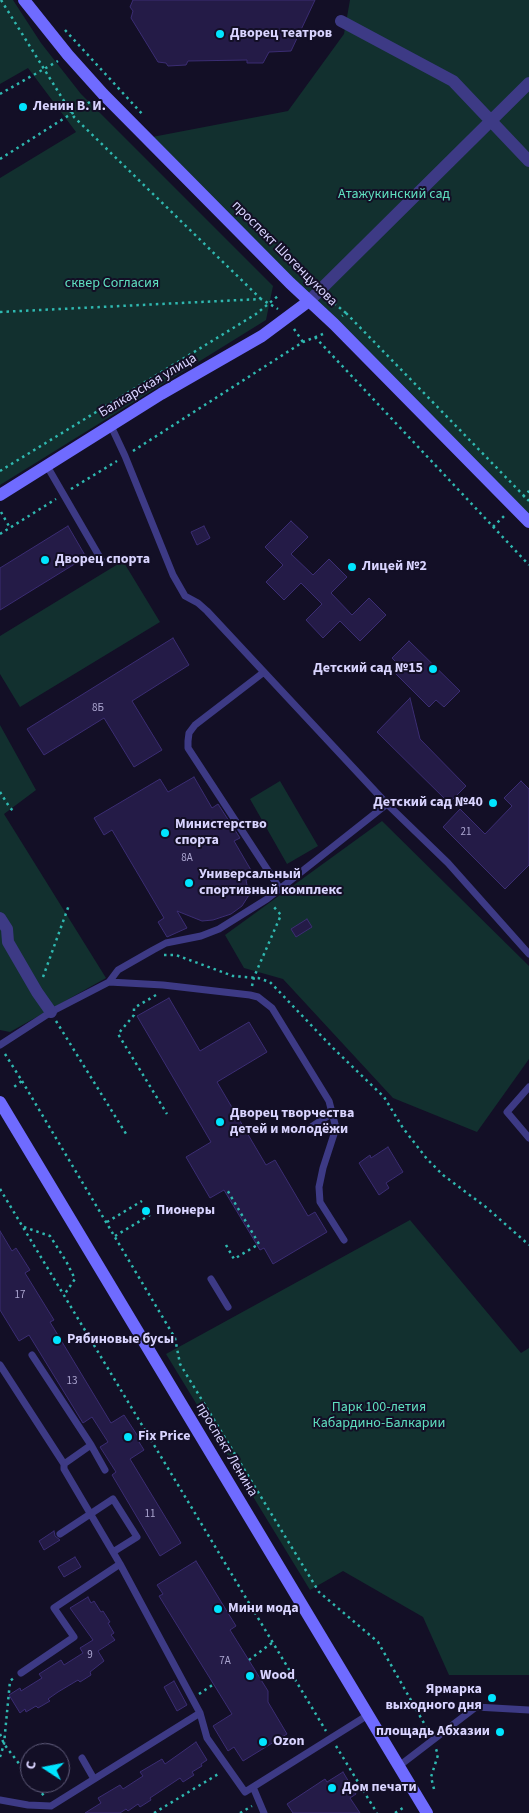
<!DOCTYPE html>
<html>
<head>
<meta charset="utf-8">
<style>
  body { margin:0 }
  #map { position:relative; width:529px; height:1813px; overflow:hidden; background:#130f26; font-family:"Source Sans 3",sans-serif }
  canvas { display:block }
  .north { position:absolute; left:20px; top:1743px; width:50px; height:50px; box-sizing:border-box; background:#130f26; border:1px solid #625e7d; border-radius:50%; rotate:281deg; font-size:14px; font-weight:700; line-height:20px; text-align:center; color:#d9d4ff }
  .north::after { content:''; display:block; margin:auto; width:18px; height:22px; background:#00e5ff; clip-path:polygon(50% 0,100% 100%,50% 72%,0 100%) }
</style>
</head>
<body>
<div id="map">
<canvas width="529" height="1813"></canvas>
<div class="north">С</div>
</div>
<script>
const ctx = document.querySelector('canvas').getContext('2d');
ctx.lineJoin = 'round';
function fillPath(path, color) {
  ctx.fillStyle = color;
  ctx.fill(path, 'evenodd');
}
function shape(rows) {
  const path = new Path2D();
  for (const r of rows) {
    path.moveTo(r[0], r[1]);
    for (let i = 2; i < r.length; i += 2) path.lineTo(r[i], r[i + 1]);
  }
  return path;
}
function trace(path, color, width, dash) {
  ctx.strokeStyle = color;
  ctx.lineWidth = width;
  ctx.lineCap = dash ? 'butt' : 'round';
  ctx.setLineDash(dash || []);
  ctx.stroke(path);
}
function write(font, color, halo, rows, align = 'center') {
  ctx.font = font + ' "Source Sans 3",sans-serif';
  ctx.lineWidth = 4;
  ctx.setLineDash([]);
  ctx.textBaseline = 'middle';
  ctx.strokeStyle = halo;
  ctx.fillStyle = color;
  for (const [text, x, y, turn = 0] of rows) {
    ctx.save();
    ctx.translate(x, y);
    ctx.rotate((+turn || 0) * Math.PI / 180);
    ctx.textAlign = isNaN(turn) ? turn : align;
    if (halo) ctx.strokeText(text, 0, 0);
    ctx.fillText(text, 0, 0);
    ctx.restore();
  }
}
fillPath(shape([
  [0,0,13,0,41,43,81,94,273,286,266,320,0,485,0,178,76,132,28,68,0,84],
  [350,0,529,0,529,522,147,138,288,111,344,34],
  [123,561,160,622,20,707,0,674,0,636],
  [0,725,36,790,4,814,106,978,10,1032,0,1030],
  [280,781,318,846,287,864,250,799],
  [382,821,529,966,529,1059,477,1132,393,1098,283,979,244,968,225,935],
  [410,1220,521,1353,529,1348,529,1675,449,1675,423,1617,343,1571,310,1590,166,1354]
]), '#12302f');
const building = shape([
  [133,0,315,0,291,51,269,52,263,63,247,63,247,60,188,61,186,65,168,66,166,63,158,62,131,18,133,11,130,7,133,0],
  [291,521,308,537,291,554,313,575,329,559,347,577,331,593,352,615,369,598,386,615,360,641,340,621,323,638,306,620,322,604,301,583,284,600,266,582,283,565,265,547,291,521],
  [68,526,86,557,0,610,0,568,68,526],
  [204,526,210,538,197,545,191,532,204,526],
  [173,638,189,665,132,701,162,750,134,767,104,718,44,755,27,729,173,638],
  [409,641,460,691,444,707,436,700,429,707,396,674,402,668,392,658,409,641],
  [410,698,420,739,466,786,449,803,377,732,410,698],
  [194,777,212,808,218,804,240,838,234,841,255,877,246,880,249,895,242,906,231,914,213,920,202,921,177,911,187,928,167,937,158,922,164,918,112,830,104,835,94,818,160,779,168,792,194,777],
  [521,781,529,789,529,865,505,889,443,827,460,809,485,834,512,806,504,798,521,781],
  [307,919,312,927,296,937,291,929,307,919],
  [169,998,200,1051,249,1022,267,1052,217,1082,266,1165,275,1160,308,1216,315,1212,327,1232,273,1264,264,1248,260,1250,224,1190,210,1198,186,1157,211,1142,137,1016,169,998],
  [388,1147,403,1172,386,1183,389,1188,379,1195,359,1163,370,1155,371,1158,388,1147],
  [0,1231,12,1251,16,1248,30,1270,25,1273,54,1320,50,1322,111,1423,124,1415,141,1441,139,1442,144,1450,130,1459,181,1543,160,1556,112,1475,116,1472,100,1447,108,1442,92,1417,83,1423,29,1335,19,1341,0,1310,0,1231],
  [54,1531,55,1536,60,1540,44,1550,39,1541,54,1531],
  [75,1557,81,1567,64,1577,58,1567,75,1557],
  [196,1561,236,1626,230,1630,268,1691,268,1702,287,1734,243,1761,234,1747,228,1751,213,1726,232,1714,159,1596,163,1594,157,1585,196,1561],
  [88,1597,91,1603,94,1601,101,1612,103,1611,110,1622,108,1623,114,1633,111,1635,115,1640,98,1651,104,1661,90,1672,91,1675,80,1682,78,1680,58,1692,48,1699,50,1701,38,1708,36,1706,26,1712,25,1709,20,1713,9,1695,20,1688,21,1691,42,1678,39,1674,61,1660,64,1665,83,1653,80,1648,93,1640,70,1608,88,1597],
  [174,1681,187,1705,177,1711,164,1687,174,1681],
  [196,1742,207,1760,201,1764,202,1766,192,1772,194,1775,183,1782,180,1778,150,1798,151,1800,140,1807,138,1804,128,1811,126,1809,120,1813,85,1813,101,1803,98,1798,120,1785,123,1789,143,1776,140,1772,162,1759,165,1764,196,1742],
  [343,1772,356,1794,350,1798,360,1813,293,1813,287,1804,325,1779,327,1782,343,1772]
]);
fillPath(building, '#241b47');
trace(building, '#3b2d73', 1);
trace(shape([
  [1,0,74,117,261,299],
  [65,30,144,116],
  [0,94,58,61],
  [0,159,93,100],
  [301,274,310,282],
  [329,299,346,313,342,316],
  [0,312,261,299,278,309],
  [346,313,529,501],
  [294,329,303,342],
  [315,337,529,565],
  [133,451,303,342,323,334],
  [0,471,256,314,278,296],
  [71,489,117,461],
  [523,497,529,491],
  [1,512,10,528],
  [493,527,504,516],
  [0,534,56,499],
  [0,792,10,808,14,811],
  [164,955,176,955,233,976,258,978,270,982,332,1047,384,1097,403,1128,427,1159,443,1175,487,1208,529,1245],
  [43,977,69,905],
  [252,986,254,977,281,915,273,906],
  [156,995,134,1008,134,1015,118,1034,167,1114],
  [56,1021,128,1137],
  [5,1054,22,1081,11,1089],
  [22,1081,175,1338,180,1364,319,1592,378,1642,429,1732],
  [0,1189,326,1731],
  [107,1222,142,1201],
  [24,1227,50,1236,66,1261,75,1279,64,1295],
  [115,1236,150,1215],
  [226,1245,234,1259,259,1244,226,1188],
  [249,1660,273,1642],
  [199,1694,214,1684],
  [0,1734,4,1744,30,1778],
  [336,1746,377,1813],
  [0,1757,4,1744,10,1681,14,1678],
  [34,1783,44,1796],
  [434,1789,431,1777,438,1755,436,1749],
  [154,1813,220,1773],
  [240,1813,252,1806],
  [395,1813,406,1806]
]), '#2fb8b0', 2.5, [2.5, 4]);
trace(shape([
  [111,426,125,456,173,575,185,596,198,603,207,611,387,804,448,863,529,954],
  [47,466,102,561],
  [264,672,195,725,189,733,188,741,188,748,280,889],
  [109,982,118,970,153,950,166,943,201,936,219,929,267,899,387,804],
  [0,1045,51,1012,109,982,163,985,250,995,258,997,272,1008,329,1101,336,1128,323,1168,319,1187,320,1202,344,1240],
  [529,1087,507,1112,529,1138],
  [310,1128,332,1113],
  [211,1279,228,1307],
  [32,1355,91,1445],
  [0,1365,64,1464,64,1469,120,1564,200,1713,207,1738,245,1792,368,1715],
  [64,1464,91,1445,105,1470],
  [60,1534,113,1499,137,1537,113,1552],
  [21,1673,74,1637,54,1608,120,1564],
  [82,1758,94,1779],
  [399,1766,476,1707,529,1710],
  [253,1787,264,1813],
  [0,1800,28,1805,51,1806,200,1713]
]), '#3d3a85', 7);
trace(shape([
  [341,21,453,81,529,161],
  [309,301,529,83],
  [0,918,7,929,8,942,37,992,51,1012]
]), '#3d3a85', 12);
trace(shape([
  [24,0,68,55,103,94,290,283,334,324,529,522],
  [0,495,161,394,262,336,309,301],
  [0,1102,427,1813]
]), '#6f6bff', 12);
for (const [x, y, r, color] of [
  [220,34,5,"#00e5ff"],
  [23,107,5,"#00e5ff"],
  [45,560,5,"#00e5ff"],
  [352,567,5,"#00e5ff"],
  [433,669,5,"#00e5ff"],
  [493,803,5,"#00e5ff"],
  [165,833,5,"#00e5ff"],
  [189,883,5,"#00e5ff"],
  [220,1122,5,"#00e5ff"],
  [146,1211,5,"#00e5ff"],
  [57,1340,5,"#00e5ff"],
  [128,1437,5,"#00e5ff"],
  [218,1609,5,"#00e5ff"],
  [250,1676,5,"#00e5ff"],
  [492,1698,5,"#00e5ff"],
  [500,1732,5,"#00e5ff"],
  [263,1742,5,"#00e5ff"],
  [332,1788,5,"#00e5ff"]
]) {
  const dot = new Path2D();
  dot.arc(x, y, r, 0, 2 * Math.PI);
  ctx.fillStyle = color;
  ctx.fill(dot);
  trace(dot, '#130f26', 2);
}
write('11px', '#aca6d1', null, [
  ["8Б",98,709],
  ["21",466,833],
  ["8А",187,859],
  ["17",20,1296],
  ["13",72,1382],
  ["11",150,1515],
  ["9",90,1656],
  ["7А",225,1662]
]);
write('bold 14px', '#d9d4ff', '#130f26', [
  ["Дворец театров",230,34],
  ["Ленин В. И.",33,107],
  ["Дворец спорта",55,560],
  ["Лицей №2",362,567],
  ["Детский сад №15",423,669,"right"],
  ["Детский сад №40",483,803,"right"],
  ["Министерство",175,825],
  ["спорта",175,841],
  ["Универсальный",199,875],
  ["спортивный комплекс",199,891],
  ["Дворец творчества",230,1114],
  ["детей и молодёжи",230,1130],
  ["Пионеры",156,1211],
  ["Рябиновые бусы",67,1340],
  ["Fix Price",138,1437],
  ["Мини мода",228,1609],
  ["Wood",260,1676],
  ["Ярмарка",482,1690,"right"],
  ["выходного дня",482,1706,"right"],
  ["площадь Абхазии",490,1732,"right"],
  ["Ozon",273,1742],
  ["Дом печати",342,1788]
], 'left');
write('14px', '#5fe0c0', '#130f26', [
  ["Атажукинский сад",394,195],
  ["сквер Согласия",112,284],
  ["Парк 100-летия",379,1408],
  ["Кабардино-Балкарии",379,1424]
]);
write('14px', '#d9d4ff', '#130f26', [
  ["проспект Шогенцукова",284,254,45],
  ["Балкарская улица",148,386,-31],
  ["проспект Ленина",226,1450,59]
]);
</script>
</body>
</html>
